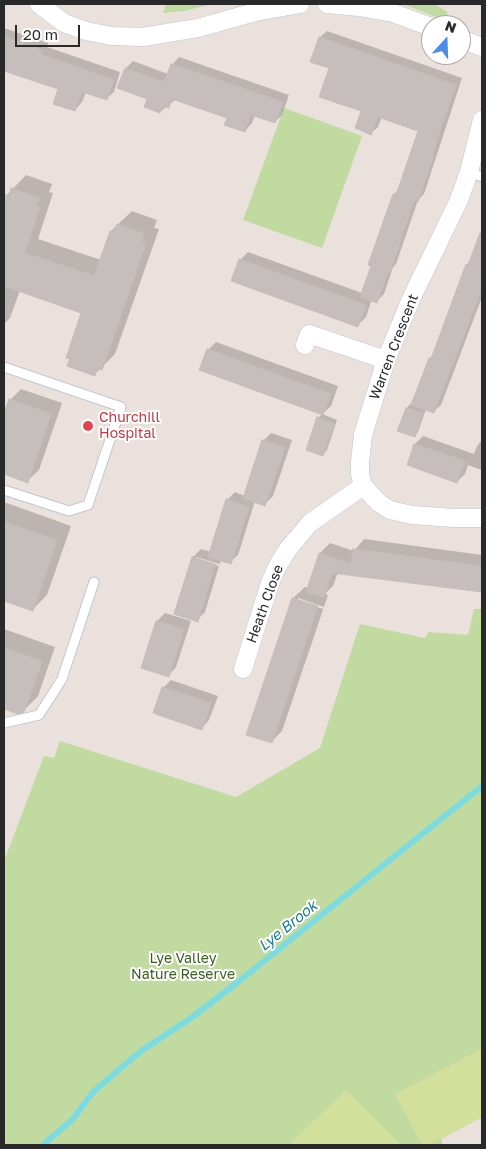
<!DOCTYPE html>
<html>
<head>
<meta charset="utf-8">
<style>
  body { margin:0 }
  #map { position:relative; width:486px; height:1149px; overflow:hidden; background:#eae1dd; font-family:"Golos Text",sans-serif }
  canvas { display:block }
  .frame { position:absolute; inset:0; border:5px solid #292929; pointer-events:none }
  .north { position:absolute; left:421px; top:15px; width:50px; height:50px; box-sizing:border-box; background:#fff; border:1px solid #a9a9a9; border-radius:50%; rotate:20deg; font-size:14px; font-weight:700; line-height:20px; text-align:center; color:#292929 }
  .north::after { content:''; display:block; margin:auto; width:18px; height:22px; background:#4f8ce4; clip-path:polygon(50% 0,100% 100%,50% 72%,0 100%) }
  .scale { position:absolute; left:15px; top:25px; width:65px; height:22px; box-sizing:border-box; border:2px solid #292929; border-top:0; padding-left:6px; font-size:15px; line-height:18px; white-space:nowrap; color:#292929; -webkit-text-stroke:4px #fff; paint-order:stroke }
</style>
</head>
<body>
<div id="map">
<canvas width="486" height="1149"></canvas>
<div class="frame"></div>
<div class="north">N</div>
<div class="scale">20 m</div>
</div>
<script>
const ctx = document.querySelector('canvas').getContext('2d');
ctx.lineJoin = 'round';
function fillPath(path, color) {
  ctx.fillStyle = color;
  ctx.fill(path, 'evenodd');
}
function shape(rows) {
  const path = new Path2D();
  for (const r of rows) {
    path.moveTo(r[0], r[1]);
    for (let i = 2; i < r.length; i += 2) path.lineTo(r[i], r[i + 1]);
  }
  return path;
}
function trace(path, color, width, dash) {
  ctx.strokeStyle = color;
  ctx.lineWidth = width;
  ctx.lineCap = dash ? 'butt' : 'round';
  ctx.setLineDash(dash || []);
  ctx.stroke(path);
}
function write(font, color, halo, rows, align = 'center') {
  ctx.font = font + ' "Golos Text",sans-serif';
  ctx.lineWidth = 4;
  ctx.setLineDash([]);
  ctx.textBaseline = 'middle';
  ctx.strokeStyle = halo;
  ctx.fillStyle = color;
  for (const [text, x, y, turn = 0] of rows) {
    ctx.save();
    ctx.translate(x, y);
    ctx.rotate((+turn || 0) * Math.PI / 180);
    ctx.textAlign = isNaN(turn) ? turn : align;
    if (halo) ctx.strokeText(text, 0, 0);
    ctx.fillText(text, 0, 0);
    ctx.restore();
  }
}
fillPath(shape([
  [166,4,212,4,184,11,163,13],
  [403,4,435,4,447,12,448,20,447,21],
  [284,108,362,136,322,248,243,220],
  [474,609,482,609,482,1117,441,1139,443,1145,4,1145,4,861,44,756,54,758,60,741,236,797,320,748,360,624,424,638,427,636,428,632,468,635]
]), '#c0da9f');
fillPath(shape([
  [482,1049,482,1117,429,1145,422,1145,395,1094],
  [346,1090,401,1145,289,1145]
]), '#d2e09c');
fillPath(shape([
  [4,28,48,43,47,47,120,72,114,92,106,99,86,92,82,102,75,110,60,88,4,69],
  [327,31,462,78,424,194,418,200,396,264,393,267,384,294,377,301,372,299,366,317,358,325,240,260,248,252,362,293,394,194,400,188,420,130,382,117,378,127,371,133,363,110,330,67,320,37],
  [179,57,289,95,282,115,275,122,255,115,252,123,245,131,228,117,176,99,160,112,126,68,133,61,168,74,172,65],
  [26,175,52,184,49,192,53,193,38,239,101,260,111,231,132,211,157,220,154,228,159,229,115,354,95,374,83,312,20,290,10,318,4,324,4,202,6,196],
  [482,232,482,297,441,405,433,412,426,409,418,432,414,435,407,408,410,404,413,405,430,358,434,355,467,265,472,261],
  [216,342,338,386,331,406,323,413,208,350],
  [21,389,62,403,39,470,27,481,4,473,4,417,10,400],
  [322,414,337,420,327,450,323,454,318,418],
  [271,433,292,440,273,496,265,504,255,501,238,555,230,562,221,560,220,564,196,557,196,559,219,566,205,612,197,620,176,614,193,557,201,549,211,552,227,500,235,492,245,496,263,441],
  [423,436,474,454,477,446,482,440,482,470,468,465,465,474,457,482,408,465,415,444],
  [4,502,71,526,47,595,33,609,4,599],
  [364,539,482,555,482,591,338,572,333,586,325,594,328,595,282,731,271,742,248,734,293,598,305,587,309,588,320,553,330,543,354,551],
  [298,598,324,607,323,609,298,601],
  [165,613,191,621,176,667,169,675,143,667,157,621],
  [4,629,55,647,38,696,23,711,18,712,4,707],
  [171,680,218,696,209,720,202,728,163,688]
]), '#0003');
trace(shape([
  [43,1145,73,1119,93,1092,141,1051,191,1018,238,982,482,786]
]), '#7bdbe0', 6);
const building = shape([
  [4,37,42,50,40,54,114,80,107,100,82,92,75,111,53,104,58,89,4,71,4,37],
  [319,37,456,85,441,127,433,154,434,155,418,202,414,201,390,272,388,272,377,303,360,297,371,266,368,265,393,194,396,195,418,131,378,117,371,135,355,128,361,111,319,97,329,68,310,62,319,37],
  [171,64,283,102,275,123,251,115,245,132,224,125,227,118,172,99,169,108,163,106,160,113,144,107,147,99,117,88,125,68,164,82,171,64],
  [11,188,39,198,36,205,40,207,25,253,94,276,110,231,114,232,117,224,144,234,141,242,146,243,102,370,97,368,95,376,67,366,70,359,66,358,81,313,4,286,4,194,9,196,11,188],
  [480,233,482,234,482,288,434,413,411,405,429,358,431,359,466,264,468,265,480,233],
  [239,259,366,305,358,327,231,281,239,259],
  [207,349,331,394,323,415,199,370,207,349],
  [9,399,51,414,28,483,4,474,4,413,9,399],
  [406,408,423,413,415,437,397,431,406,408],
  [317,417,334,424,323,456,306,450,317,417],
  [262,440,285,447,265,506,243,498,262,440],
  [414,444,465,461,457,483,407,465,414,444],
  [226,499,249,507,231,564,208,557,226,499],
  [4,522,57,540,33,611,4,601,4,522],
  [353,549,482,566,482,592,332,573,324,597,306,592,319,553,351,564,353,549],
  [192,557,215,564,198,622,174,614,192,557],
  [292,598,318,606,272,743,246,735,292,598],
  [156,621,184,629,169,677,141,668,156,621],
  [4,648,42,661,24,712,18,714,4,709,4,648],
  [162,687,211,703,202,730,153,713,162,687]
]);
fillPath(building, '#c5bebc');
trace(building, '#c5bdb7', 1);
const service = shape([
  [469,172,482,177],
  [4,367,121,407,88,505,69,511,4,490],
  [4,723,39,715,62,679,94,582]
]);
const minor = shape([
  [39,4,64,23,86,31,111,36,143,37,198,28,255,12,300,4],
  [327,4,359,7,393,13,431,27],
  [461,39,482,47],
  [482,120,469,172,459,200,411,299,386,360,363,435,360,462,360,474,363,486,379,503,390,510,412,515,454,518,482,518],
  [305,345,309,334,386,360],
  [243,669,270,583,277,567,288,549,310,523,363,486]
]);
trace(service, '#c1c6ce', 11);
trace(minor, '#c1c6ce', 19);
trace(service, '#fff', 9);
trace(minor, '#fff', 18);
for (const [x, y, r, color] of [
  [88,426,6,"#e0444e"]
]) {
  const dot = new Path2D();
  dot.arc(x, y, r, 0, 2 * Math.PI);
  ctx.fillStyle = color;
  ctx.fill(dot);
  trace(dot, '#fff', 2);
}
write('14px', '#292929', '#fff', [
  ["Warren Crescent",394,347,-69],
  ["Heath Close",265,604,-70]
]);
write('14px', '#be3a42', '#fff', [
  ["Churchill",99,418],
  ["Hospital",99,434]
], 'left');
write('14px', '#3b5d22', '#fff', [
  ["Lye Valley",183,959],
  ["Nature Reserve",183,975]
]);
write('italic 15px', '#1d7c8a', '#fff', [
  ["Lye Brook",288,926,-39]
]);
</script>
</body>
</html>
